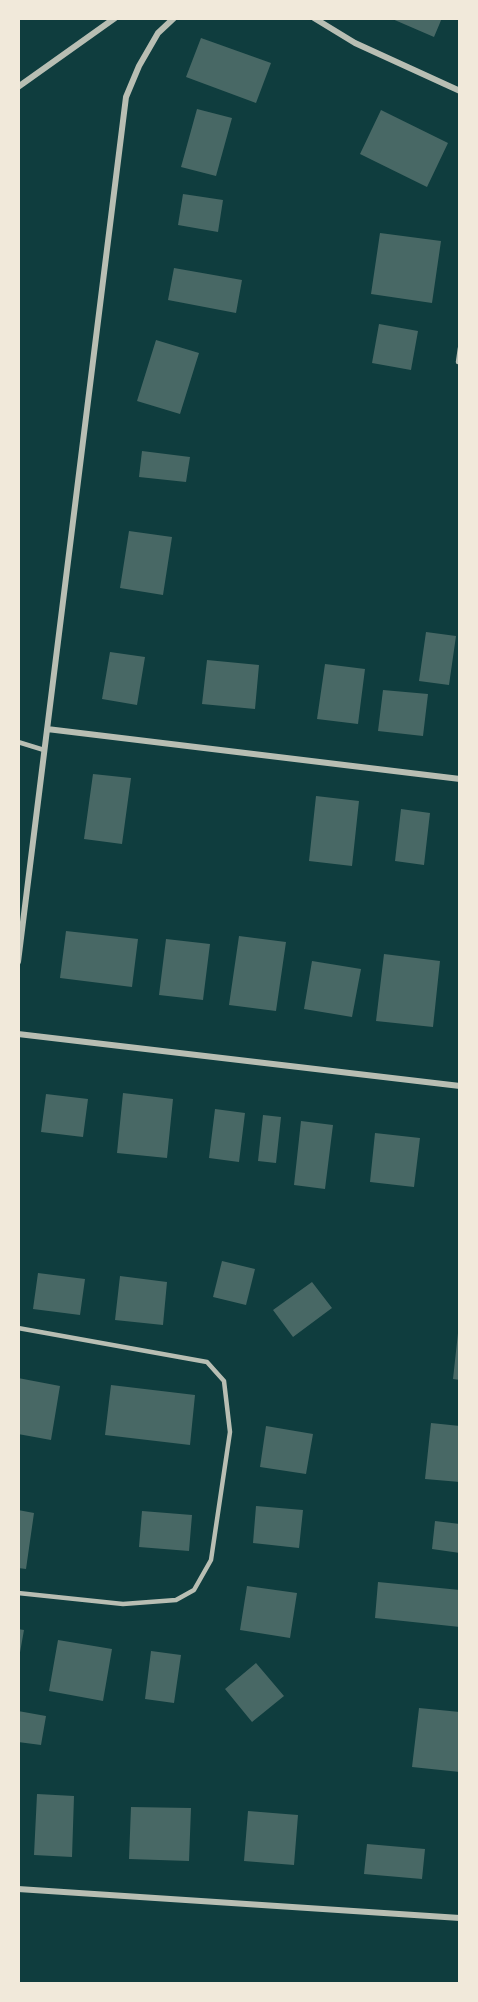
<!DOCTYPE html>
<html>
<head>
<meta charset="utf-8">
<style>
  body { margin:0 }
  #map { position:relative; width:478px; height:2002px; overflow:hidden; background:#0f3d3e; font-family:"PT Sans",sans-serif }
  canvas { display:block }
  .frame { position:absolute; inset:0; border:20px solid #f1e9da; pointer-events:none }
</style>
</head>
<body>
<div id="map">
<canvas width="478" height="2002"></canvas>
<div class="frame"></div>
</div>
<script>
const ctx = document.querySelector('canvas').getContext('2d');
ctx.lineJoin = 'round';
function fillPath(path, color) {
  ctx.fillStyle = color;
  ctx.fill(path, 'evenodd');
}
function shape(rows) {
  const path = new Path2D();
  for (const r of rows) {
    path.moveTo(r[0], r[1]);
    for (let i = 2; i < r.length; i += 2) path.lineTo(r[i], r[i + 1]);
  }
  return path;
}
function trace(path, color, width, dash) {
  ctx.strokeStyle = color;
  ctx.lineWidth = width;
  ctx.lineCap = dash ? 'butt' : 'round';
  ctx.setLineDash(dash || []);
  ctx.stroke(path);
}
fillPath(shape([
  [390,18,442,18,434,37],
  [201,38,271,63,256,103,186,77],
  [197,109,232,118,216,176,181,167],
  [381,110,448,143,427,187,360,154],
  [183,194,223,200,218,232,178,225],
  [380,233,441,241,432,303,371,294],
  [174,268,242,280,236,313,168,300],
  [379,324,418,331,411,370,372,363],
  [156,340,199,353,180,414,137,401],
  [142,451,190,457,186,482,139,477],
  [129,531,172,537,163,595,120,588],
  [426,632,456,636,449,685,419,681],
  [110,652,145,657,137,705,102,699],
  [207,660,259,665,255,709,202,704],
  [325,664,365,669,358,724,317,719],
  [383,690,428,694,423,736,378,731],
  [93,774,131,778,122,844,84,839],
  [316,796,359,801,352,866,309,861],
  [401,809,430,813,424,865,395,861],
  [66,931,138,939,132,987,60,978],
  [239,936,286,942,276,1011,229,1005],
  [166,939,210,944,203,1000,159,995],
  [384,954,440,961,433,1027,376,1021],
  [312,961,361,969,352,1017,304,1009],
  [123,1093,173,1099,167,1158,117,1153],
  [46,1094,88,1099,83,1137,41,1132],
  [215,1109,245,1113,239,1162,209,1158],
  [263,1115,281,1117,276,1163,258,1161],
  [301,1121,333,1125,325,1189,294,1185],
  [375,1133,420,1138,414,1187,370,1182],
  [222,1261,255,1269,246,1305,213,1297],
  [38,1273,85,1279,80,1315,33,1309],
  [120,1276,167,1282,163,1325,115,1320],
  [312,1282,332,1308,293,1337,273,1310],
  [458,1333,460,1333,460,1380,453,1379],
  [18,1378,60,1386,51,1440,18,1434],
  [111,1385,195,1395,190,1445,105,1435],
  [431,1423,460,1426,460,1482,425,1479],
  [266,1426,313,1434,306,1474,260,1467],
  [256,1506,303,1510,299,1548,253,1543],
  [18,1510,34,1513,26,1569,18,1568],
  [142,1511,192,1515,189,1551,139,1547],
  [435,1521,460,1524,460,1553,432,1549],
  [378,1582,460,1590,460,1627,375,1618],
  [247,1586,297,1593,290,1638,240,1630],
  [18,1629,24,1630,19,1658,18,1658],
  [58,1640,112,1649,103,1701,49,1691],
  [151,1651,181,1655,174,1703,145,1699],
  [256,1663,284,1696,252,1722,225,1689],
  [419,1708,460,1712,460,1772,412,1767],
  [18,1711,46,1716,41,1745,18,1742],
  [37,1794,74,1796,72,1857,34,1855],
  [131,1807,191,1808,189,1861,129,1859],
  [248,1811,298,1815,294,1865,244,1861],
  [367,1844,425,1849,422,1879,364,1874]
]), '#486865');
trace(shape([
  [458,362,460,348],
  [18,742,44,750],
  [18,1328,207,1362,224,1381,230,1432,211,1560,194,1590,176,1600,123,1604,18,1593]
]), '#b8beb3', 4.5);
trace(shape([
  [314,18,355,43,460,91],
  [18,87,115,18],
  [47,729,460,779],
  [18,962,126,97,139,66,158,33,174,18],
  [18,1034,460,1086],
  [18,1889,460,1918]
]), '#b8beb3', 6);
</script>
</body>
</html>
